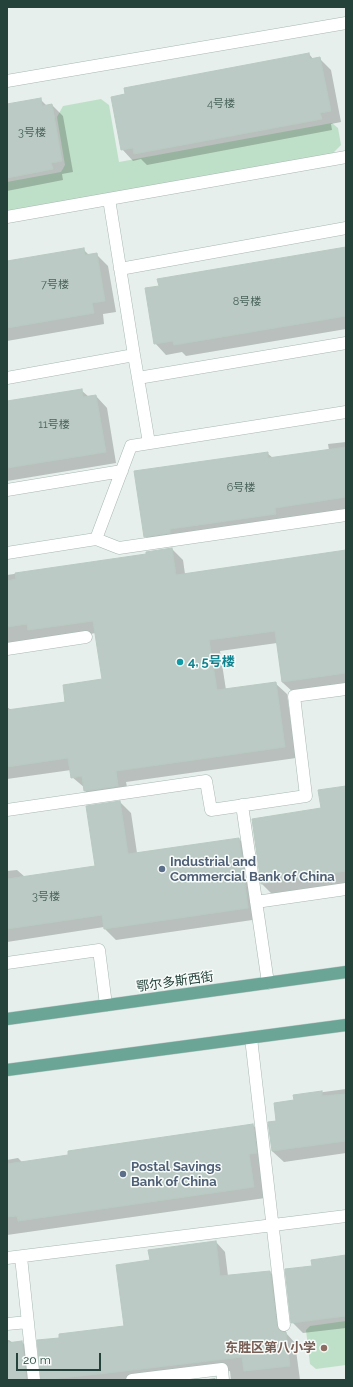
<!DOCTYPE html>
<html>
<head>
<meta charset="utf-8">
<style>
  body { margin:0 }
  #map { position:relative; width:353px; height:1387px; overflow:hidden; background:#e6efeb; font-family:Raleway,sans-serif }
  canvas { display:block }
  .frame { position:absolute; inset:0; border:8px solid #24423a; pointer-events:none }
  .scale { position:absolute; left:16px; top:1353px; width:85px; height:18px; box-sizing:border-box; border:2px solid #24423a; border-top:0; padding-left:5px; font-size:12px; line-height:14px; white-space:nowrap; color:#24423a; -webkit-text-stroke:3px #f7fbf9; paint-order:stroke }
</style>
</head>
<body>
<div id="map">
<canvas width="353" height="1387"></canvas>
<div class="frame"></div>
<div class="scale">20 m</div>
</div>
<script>
const ctx = document.querySelector('canvas').getContext('2d');
ctx.lineJoin = 'round';
function fillPath(path, color) {
  ctx.fillStyle = color;
  ctx.fill(path, 'evenodd');
}
function shape(rows) {
  const path = new Path2D();
  for (const r of rows) {
    path.moveTo(r[0], r[1]);
    for (let i = 2; i < r.length; i += 2) path.lineTo(r[i], r[i + 1]);
  }
  return path;
}
function trace(path, color, width, dash) {
  ctx.strokeStyle = color;
  ctx.lineWidth = width;
  ctx.lineCap = dash ? 'butt' : 'round';
  ctx.setLineDash(dash || []);
  ctx.stroke(path);
}
function write(font, color, halo, rows, align = 'center') {
  ctx.font = font + ' Raleway,"Noto Sans SC",sans-serif';
  ctx.lineWidth = 3;
  ctx.setLineDash([]);
  ctx.textBaseline = 'middle';
  ctx.strokeStyle = halo;
  ctx.fillStyle = color;
  for (const [text, x, y, turn = 0] of rows) {
    ctx.save();
    ctx.translate(x, y);
    ctx.rotate((+turn || 0) * Math.PI / 180);
    ctx.textAlign = isNaN(turn) ? turn : align;
    if (halo) ctx.strokeText(text, 0, 0);
    ctx.fillText(text, 0, 0);
    ctx.restore();
  }
}
fillPath(shape([
  [101,99,109,105,119,162,332,123,338,128,341,145,332,154,7,211,7,182,61,172,65,165,57,117,63,106],
  [346,1321,346,1365,316,1369,310,1364,306,1330,310,1326]
]), '#bfe0c8');
fillPath(shape([
  [309,54,314,60,320,59,331,70,341,122,331,124,332,130,147,165,141,159,133,161,122,149],
  [40,99,47,106,52,105,63,116,73,172,62,174,63,180,7,191,7,105],
  [346,248,346,329,186,356,182,352,166,355,155,343,160,286],
  [83,249,90,256,97,255,108,266,116,312,103,314,104,324,7,341,7,262],
  [81,390,89,397,96,396,107,408,116,463,7,481,7,402],
  [346,442,346,515,156,548,145,536,267,453,273,458,329,450,328,444],
  [172,549,183,560,185,574,346,551,346,686,294,693,282,682,277,643,220,651,226,690,275,683,287,694,296,758,126,782,129,797,96,802,85,791,85,788,72,777,71,770,7,779,7,707,11,710,66,702,104,679,96,633,7,646,7,575,147,555],
  [346,787,346,884,273,895,262,884,322,809],
  [120,802,131,813,137,853,239,839,250,850,259,919,116,940,105,929,104,927,7,942,7,871,17,870,25,877,96,867],
  [346,1089,346,1153,284,1162,272,1151,277,1122,295,1101,294,1096],
  [253,1125,264,1136,265,1198,7,1235,7,1160,18,1158,23,1163],
  [216,1242,225,1252,228,1276,270,1272,280,1282,286,1333,295,1343,300,1380,231,1380,230,1371,157,1380,42,1380,38,1341,61,1339,125,1327,151,1261],
  [346,1256,346,1328,303,1333,292,1322,313,1267],
  [7,1340,9,1340,13,1343,22,1342,32,1352,35,1380,7,1380],
  [215,1378,216,1380,202,1380]
]), '#0003');
const building = shape([
  [309,53,310,59,320,57,331,111,320,113,322,119,134,154,133,148,121,150,111,97,125,94,124,88,309,53],
  [41,98,42,106,52,104,62,161,51,163,53,169,7,178,7,104,41,98],
  [346,247,346,316,174,345,173,341,154,344,145,288,159,286,157,279,346,247],
  [84,248,85,255,97,253,105,301,92,303,94,313,7,328,7,261,84,248],
  [82,389,83,397,96,395,106,452,7,468,7,401,82,389],
  [346,447,346,497,275,508,276,514,170,529,170,533,144,537,134,471,268,452,268,458,346,447],
  [172,548,176,575,346,550,346,673,282,682,275,631,209,640,217,690,276,682,285,747,116,771,118,786,84,791,82,776,71,778,68,758,7,767,7,710,65,702,63,685,102,679,93,621,28,630,27,624,7,627,7,581,16,579,15,573,146,554,146,552,172,548],
  [346,786,346,871,261,884,252,819,321,808,318,790,346,786],
  [120,801,128,854,239,838,248,908,104,929,102,915,7,929,7,879,95,866,86,806,120,801],
  [322,1091,322,1096,346,1094,346,1141,272,1151,268,1122,276,1121,274,1103,294,1100,293,1095,322,1091],
  [253,1124,257,1153,249,1154,254,1187,18,1221,17,1216,7,1217,7,1164,68,1155,68,1151,253,1124],
  [216,1241,220,1276,270,1271,277,1326,281,1332,286,1332,290,1366,244,1371,242,1357,99,1374,41,1380,37,1340,59,1338,59,1334,124,1326,116,1265,150,1260,148,1250,216,1241],
  [346,1255,346,1316,291,1323,285,1269,312,1266,311,1260,346,1255],
  [22,1341,26,1380,7,1380,7,1343,22,1341]
]);
fillPath(building, '#bbcac4');
trace(building, '#b8c9c2', 1);
const service = shape([
  [7,81,346,23],
  [109,199,134,355],
  [7,217,346,157],
  [120,269,346,228],
  [7,378,134,355,138,378,346,343],
  [138,378,149,443],
  [7,490,122,471],
  [96,539,119,548,346,515],
  [7,553,96,539,131,446,346,412],
  [7,649,86,637],
  [242,805,268,983],
  [7,810,206,781,211,810,306,796,294,696,346,689],
  [256,902,346,889],
  [7,963,99,950,106,1005],
  [251,1038,284,1325],
  [21,1257,34,1380],
  [7,1258,346,1216],
  [7,1324,28,1322],
  [132,1380,222,1369,223,1380]
]);
const primary = shape([
  [7,1019,346,972],
  [7,1070,346,1025]
]);
trace(service, '#a8b8b2', 13);
trace(primary, '#c2cac8', 13);
trace(service, '#fff', 12);
trace(primary, '#6aa596', 12);
for (const [x, y, r, color] of [
  [180,662,4,"#0f9aa8"],
  [162,869,4,"#5c6f8a"],
  [123,1174,4,"#5c6f8a"],
  [324,1348,4,"#8d6e63"]
]) {
  const dot = new Path2D();
  dot.arc(x, y, r, 0, 2 * Math.PI);
  ctx.fillStyle = color;
  ctx.fill(dot);
  trace(dot, '#f7fbf9', 1.5);
}
write('11px', '#4a645c', null, [
  ["4号楼",221,104],
  ["3号楼",32,133],
  ["7号楼",55,285],
  ["8号楼",247,302],
  ["11号楼",54,425],
  ["6号楼",241,488],
  ["3号楼",46,897]
]);
write('bold 13px', '#0d838f', '#f7fbf9', [
  ["4, 5号楼",188,662]
], 'left');
write('bold 13px', '#4e5e75', '#f7fbf9', [
  ["Industrial and",170,862],
  ["Commercial Bank of China",170,877],
  ["Postal Savings",131,1167],
  ["Bank of China",131,1182]
], 'left');
write('13px', '#24423a', '#f7fbf9', [
  ["鄂尔多斯西街",175,982,-8]
]);
write('bold 13px', '#785e54', '#f7fbf9', [
  ["东胜区第八小学",316,1348]
], 'right');
</script>
</body>
</html>
